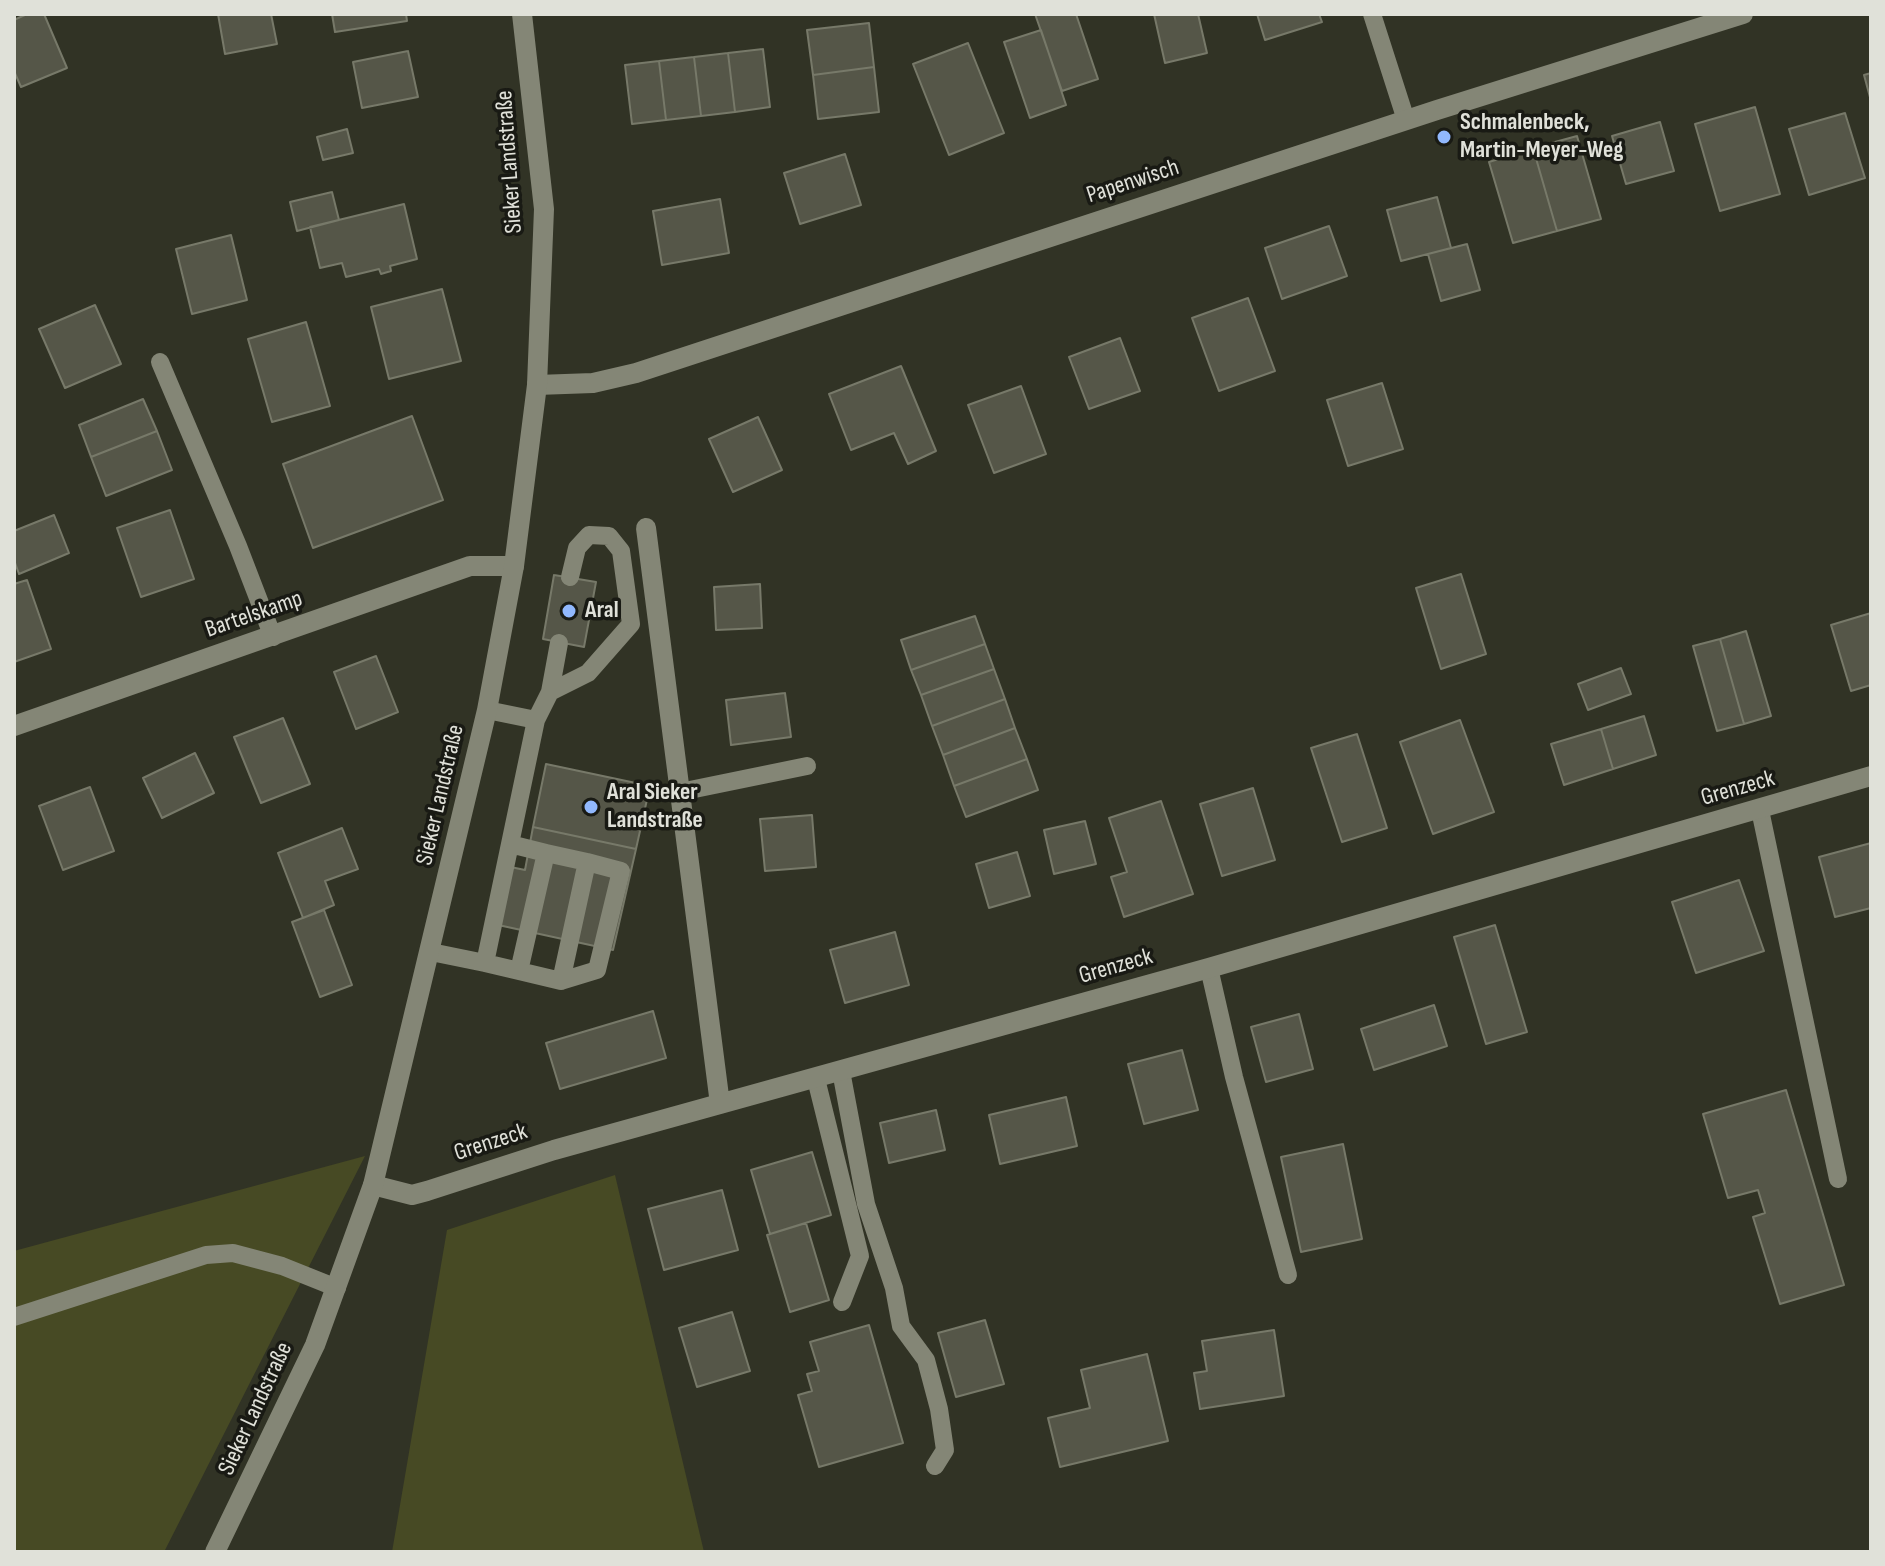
<!DOCTYPE html>
<html>
<head>
<meta charset="utf-8">
<style>
  body { margin:0 }
  #map { position:relative; width:1885px; height:1566px; overflow:hidden; background:#313325; font-family:"Sofia Sans Condensed",sans-serif }
  canvas { display:block }
  .frame { position:absolute; inset:0; border:16px solid #e0e1d9; pointer-events:none }
</style>
</head>
<body>
<div id="map">
<canvas width="1885" height="1566"></canvas>
<div class="frame"></div>
</div>
<script>
const ctx = document.querySelector('canvas').getContext('2d');
ctx.lineJoin = 'round';
function fillPath(path, color) {
  ctx.fillStyle = color;
  ctx.fill(path, 'evenodd');
}
function shape(rows) {
  const path = new Path2D();
  for (const r of rows) {
    path.moveTo(r[0], r[1]);
    for (let i = 2; i < r.length; i += 2) path.lineTo(r[i], r[i + 1]);
  }
  return path;
}
function trace(path, color, width, dash) {
  ctx.strokeStyle = color;
  ctx.lineWidth = width;
  ctx.lineCap = dash ? 'butt' : 'round';
  ctx.setLineDash(dash || []);
  ctx.stroke(path);
}
function write(font, color, halo, rows, align = 'center') {
  ctx.font = font + ' "Sofia Sans Condensed",sans-serif';
  ctx.lineWidth = 7;
  ctx.setLineDash([]);
  ctx.textBaseline = 'middle';
  ctx.strokeStyle = halo;
  ctx.fillStyle = color;
  for (const [text, x, y, turn = 0] of rows) {
    ctx.save();
    ctx.translate(x, y);
    ctx.rotate((+turn || 0) * Math.PI / 180);
    ctx.textAlign = isNaN(turn) ? turn : align;
    if (halo) ctx.strokeText(text, 0, 0);
    ctx.fillText(text, 0, 0);
    ctx.restore();
  }
}
fillPath(shape([
  [365,1156,164,1552,14,1552,14,1251],
  [615,1175,704,1552,392,1552,447,1230]
]), '#474a24');
const building = shape([
  [27,14,44,14,67,68,21,87,14,71,14,20,27,14],
  [218,14,271,14,277,44,225,54,218,14],
  [332,14,406,14,407,21,335,32,332,14],
  [1035,14,1076,14,1098,79,1062,91,1035,14],
  [1154,14,1198,14,1207,53,1165,63,1154,14],
  [1257,14,1319,14,1322,22,1265,40,1257,14],
  [869,23,874,67,813,75,807,30,869,23],
  [1041,30,1066,105,1030,118,1004,42,1041,30],
  [968,43,1004,133,949,155,913,64,968,43],
  [763,49,770,107,735,112,728,53,763,49],
  [408,51,418,97,362,108,353,62,408,51],
  [728,53,735,112,701,116,694,57,728,53],
  [694,57,701,116,666,120,659,61,694,57],
  [659,61,666,120,632,124,625,65,659,61],
  [874,67,879,112,818,119,813,75,874,67],
  [1871,73,1871,101,1864,75,1871,73],
  [1755,107,1780,194,1720,211,1695,124,1755,107],
  [1845,113,1865,178,1809,195,1789,129,1845,113],
  [1660,122,1674,171,1626,184,1612,136,1660,122],
  [347,129,353,153,323,160,317,137,347,129],
  [1577,136,1601,219,1557,231,1533,148,1577,136],
  [1533,148,1557,231,1513,243,1489,162,1533,148],
  [845,154,861,205,800,224,784,173,845,154],
  [332,192,339,220,297,231,290,202,332,192],
  [1437,197,1451,248,1401,261,1387,210,1437,197],
  [720,199,729,253,662,265,653,211,720,199],
  [404,204,417,259,390,266,391,271,381,274,379,269,346,277,342,263,320,268,310,227,404,204],
  [1329,226,1347,276,1282,299,1265,248,1329,226],
  [231,235,247,300,192,314,176,249,231,235],
  [1467,244,1480,290,1441,301,1428,254,1467,244],
  [442,289,461,361,389,379,371,307,442,289],
  [1248,298,1275,371,1219,391,1192,318,1248,298],
  [95,305,121,364,65,388,39,329,95,305],
  [306,322,330,406,272,422,248,339,306,322],
  [1120,338,1140,391,1089,409,1069,357,1120,338],
  [901,366,936,451,908,464,894,433,851,450,829,394,901,366],
  [1382,383,1403,449,1348,466,1327,400,1382,383],
  [1021,386,1046,454,994,473,968,405,1021,386],
  [143,399,157,431,91,457,79,425,143,399],
  [412,416,443,500,313,548,283,464,412,416],
  [758,417,782,470,733,492,709,439,758,417],
  [157,431,172,470,106,496,91,457,157,431],
  [170,510,194,579,141,597,117,528,170,510],
  [54,515,69,553,19,574,14,560,14,531,54,515],
  [1461,574,1486,654,1441,669,1416,588,1461,574],
  [554,575,596,582,584,647,543,639,554,575],
  [27,580,51,649,14,662,14,584,27,580],
  [760,584,762,628,716,630,714,587,760,584],
  [1871,613,1871,685,1851,691,1831,625,1871,613],
  [975,616,985,644,911,670,901,640,975,616],
  [1746,631,1771,716,1744,724,1720,639,1746,631],
  [1720,639,1744,724,1717,731,1693,646,1720,639],
  [985,644,994,669,921,695,911,670,985,644],
  [376,656,398,712,356,729,334,672,376,656],
  [1621,668,1631,694,1588,710,1578,684,1621,668],
  [994,669,1005,699,932,726,921,695,994,669],
  [785,693,791,737,731,745,726,700,785,693],
  [1005,699,1015,728,943,755,932,726,1005,699],
  [1644,716,1656,755,1613,769,1601,729,1644,716],
  [283,718,310,784,261,803,234,737,283,718],
  [1460,720,1494,812,1433,834,1400,742,1460,720],
  [1015,728,1027,759,954,786,943,755,1015,728],
  [1601,729,1613,769,1564,785,1551,744,1601,729],
  [1357,734,1387,828,1342,842,1311,748,1357,734],
  [195,753,214,793,162,818,143,778,195,753],
  [1027,759,1038,790,966,817,954,786,1027,759],
  [546,764,650,786,636,849,533,827,546,764],
  [90,787,114,851,63,870,39,806,90,787],
  [1253,788,1275,860,1222,876,1200,804,1253,788],
  [1161,801,1193,894,1124,917,1111,877,1127,872,1109,818,1161,801],
  [812,815,816,867,765,871,760,819,812,815],
  [1085,821,1096,864,1054,874,1044,830,1085,821],
  [533,827,636,849,613,950,489,923,501,865,525,870,533,827],
  [342,828,358,869,325,881,334,905,303,918,278,853,342,828],
  [1871,843,1871,908,1835,917,1819,857,1871,843],
  [1017,852,1030,896,989,908,976,864,1017,852],
  [1739,880,1764,951,1696,973,1672,902,1739,880],
  [324,910,352,985,320,997,292,922,324,910],
  [1495,925,1527,1032,1486,1044,1454,937,1495,925],
  [895,932,909,985,845,1003,830,950,895,932],
  [1434,1005,1447,1046,1374,1070,1361,1029,1434,1005],
  [653,1011,666,1058,560,1089,546,1043,653,1011],
  [1299,1014,1313,1069,1266,1082,1251,1027,1299,1014],
  [1182,1050,1198,1110,1144,1124,1128,1064,1182,1050],
  [1786,1090,1844,1285,1780,1304,1753,1217,1765,1213,1758,1190,1728,1198,1703,1114,1786,1090],
  [1066,1097,1077,1146,1000,1164,989,1115,1066,1097],
  [936,1110,945,1150,889,1163,880,1123,936,1110],
  [1343,1144,1362,1239,1301,1252,1281,1157,1343,1144],
  [812,1152,831,1215,770,1234,751,1170,812,1152],
  [722,1190,738,1250,664,1270,648,1209,722,1190],
  [806,1223,829,1300,790,1312,767,1235,806,1223],
  [732,1312,750,1371,697,1387,679,1328,732,1312],
  [985,1320,1004,1384,956,1397,938,1333,985,1320],
  [869,1325,903,1443,819,1467,798,1395,812,1391,807,1374,819,1371,810,1342,869,1325],
  [1274,1330,1284,1396,1200,1409,1194,1373,1207,1371,1202,1341,1274,1330],
  [1147,1354,1168,1441,1060,1467,1048,1418,1090,1408,1081,1370,1147,1354]
]);
fillPath(building, '#555648');
trace(building, '#777969', 2);
trace(shape([
  [1372,14,1406,120],
  [160,362,238,546,273,637],
  [550,692,588,673,631,624,621,551,609,536,589,535,577,548,570,577],
  [536,720,550,692,559,643],
  [680,792,807,766],
  [1760,810,1838,1179],
  [431,952,485,963,536,720,487,710],
  [485,963,519,971,546,853,510,844],
  [1209,968,1234,1077,1288,1275],
  [519,971,561,981,587,862,546,853],
  [561,981,597,970,621,871,587,862],
  [841,1071,866,1204,894,1288,901,1326,926,1360,939,1409,945,1450,935,1466],
  [816,1079,860,1256,842,1302],
  [14,1317,206,1255,233,1253,282,1266,337,1288]
]), '#848676', 18);
trace(shape([
  [537,385,593,383,636,373,1437,110,1743,14],
  [646,528,720,1104],
  [14,726,470,566,514,566],
  [373,1185,412,1195,427,1191,554,1150,1209,968,1871,776]
]), '#848676', 20);
trace(shape([
  [215,1552,315,1345,373,1185,487,710,514,566,537,385,544,209,522,14]
]), '#848676', 20);
for (const [x, y, r, color] of [
  [1444,137,8,"#91b8fd"],
  [569,611,8,"#91b8fd"],
  [591,807,8,"#91b8fd"]
]) {
  const dot = new Path2D();
  dot.arc(x, y, r, 0, 2 * Math.PI);
  ctx.fillStyle = color;
  ctx.fill(dot);
  trace(dot, '#191a14', 3);
}
write('bold 24px', '#e0e1d9', '#191a14', [
  ["Schmalenbeck,",1460,123],
  ["Martin-Meyer-Weg",1460,151],
  ["Aral",585,611],
  ["Aral Sieker",607,793],
  ["Landstraße",607,821]
], 'left');
write('24px', '#e0e1d9', '#191a14', [
  ["Sieker Landstraße",510,162,-94],
  ["Papenwisch",1133,182,-18],
  ["Bartelskamp",254,615,-19],
  ["Grenzeck",1738,789,-16],
  ["Sieker Landstraße",441,795,-77],
  ["Grenzeck",1116,967,-16],
  ["Grenzeck",491,1143,-18],
  ["Sieker Landstraße",256,1409,-65]
]);
</script>
</body>
</html>
